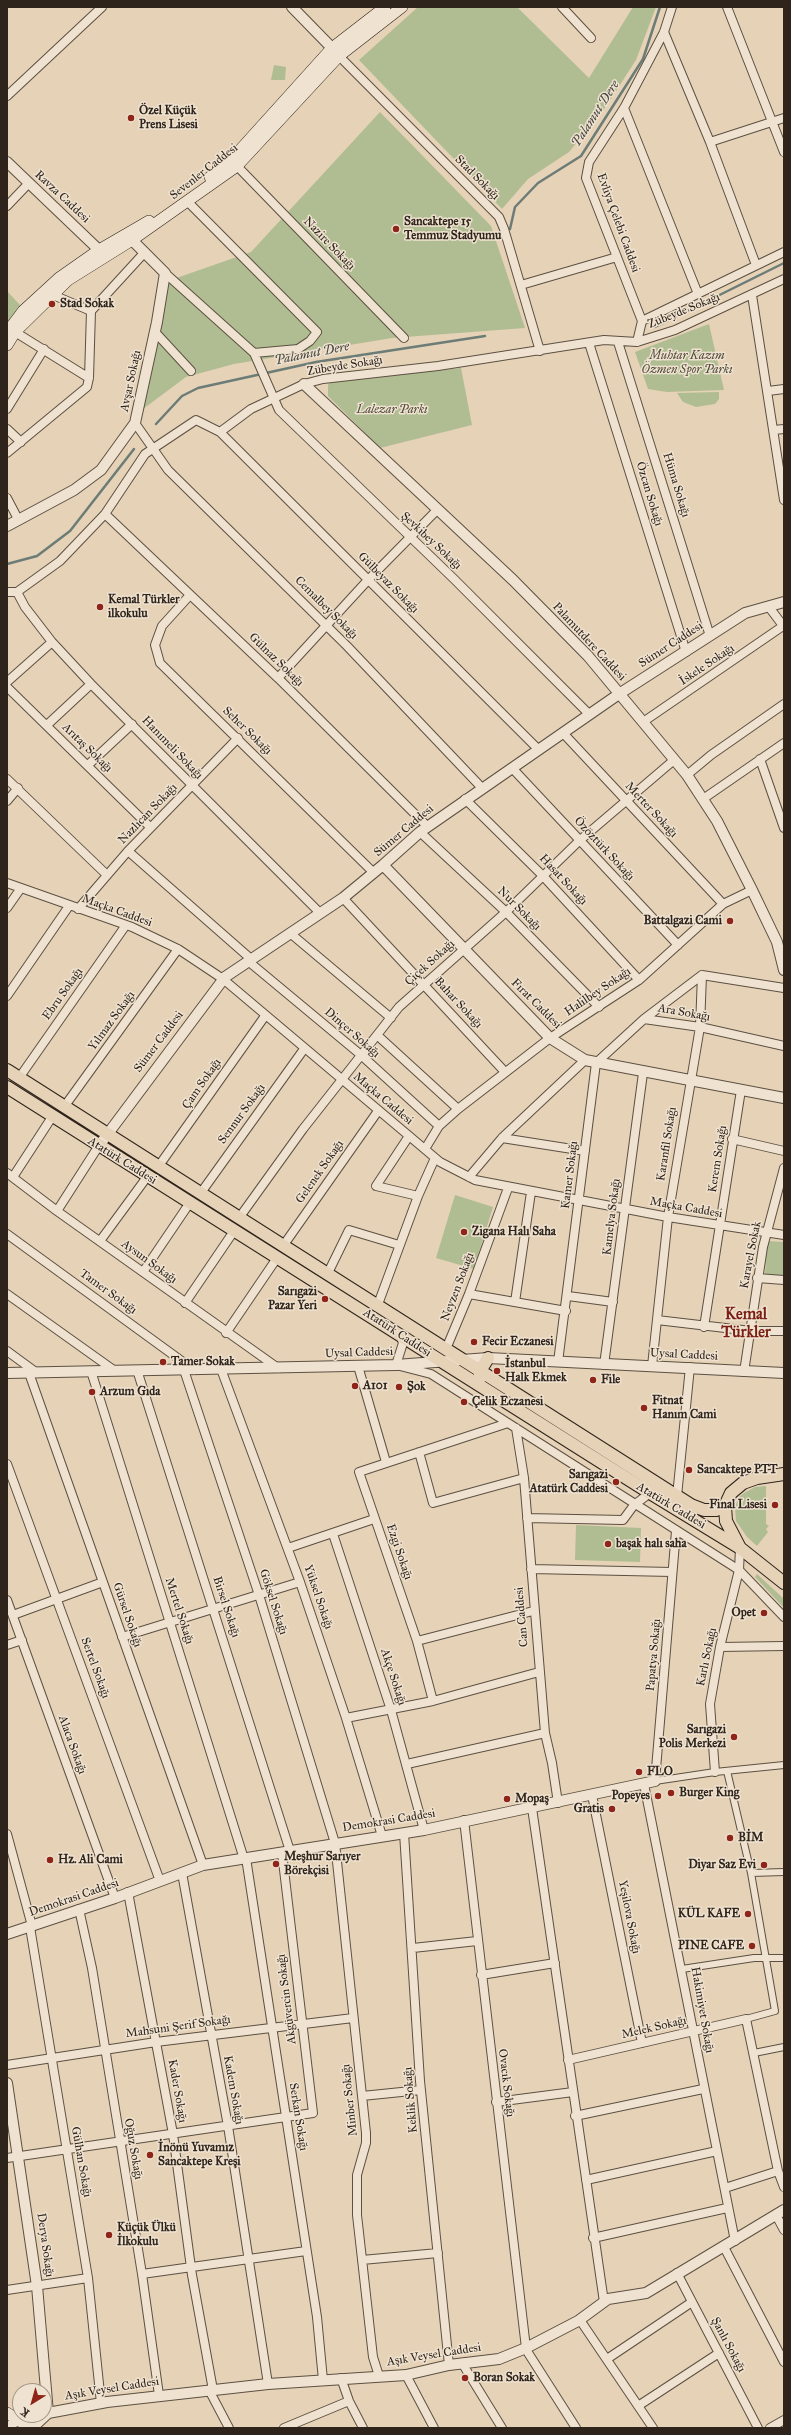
<!DOCTYPE html>
<html>
<head>
<meta charset="utf-8">
<style>
  body { margin:0 }
  #map { position:relative; width:791px; height:2435px; overflow:hidden; background:#e6d2b7; font-family:"IM FELL Great Primer",serif }
  canvas { display:block }
  .frame { position:absolute; inset:0; border:8px solid #2e241b; pointer-events:none }
  .north { position:absolute; left:12px; top:2383px; width:40px; height:40px; box-sizing:border-box; background:#efe2d0; border:1px solid #a29688; border-radius:50%; rotate:217deg; font-size:11px; font-weight:700; line-height:16px; text-align:center; color:#2e241b }
  .north::after { content:''; display:block; margin:auto; width:14px; height:18px; background:#8f2418; clip-path:polygon(50% 0,100% 100%,50% 72%,0 100%) }
</style>
</head>
<body>
<div id="map">
<canvas width="791" height="2435"></canvas>
<div class="frame"></div>
<div class="north">K</div>
</div>
<script>
const ctx = document.querySelector('canvas').getContext('2d');
ctx.lineJoin = 'round';
function fillPath(path, color) {
  ctx.fillStyle = color;
  ctx.fill(path, 'evenodd');
}
function shape(rows) {
  const path = new Path2D();
  for (const r of rows) {
    path.moveTo(r[0], r[1]);
    for (let i = 2; i < r.length; i += 2) path.lineTo(r[i], r[i + 1]);
  }
  return path;
}
function trace(path, color, width, dash) {
  ctx.strokeStyle = color;
  ctx.lineWidth = width;
  ctx.lineCap = dash ? 'butt' : 'round';
  ctx.setLineDash(dash || []);
  ctx.stroke(path);
}
function write(font, color, halo, rows, align = 'center') {
  ctx.font = font + ' "IM FELL Great Primer",serif';
  ctx.lineWidth = 3;
  ctx.setLineDash([]);
  ctx.textBaseline = 'middle';
  ctx.strokeStyle = halo;
  ctx.fillStyle = color;
  for (const [text, x, y, turn = 0] of rows) {
    ctx.save();
    ctx.translate(x, y);
    ctx.rotate((+turn || 0) * Math.PI / 180);
    ctx.textAlign = isNaN(turn) ? turn : align;
    if (halo) ctx.strokeText(text, 0, 0);
    ctx.fillText(text, 0, 0);
    ctx.restore();
  }
}
fillPath(shape([
  [418,7,517,7,589,78,633,7,656,7,636,60,607,105,569,152,528,179,502,209,359,60],
  [274,65,286,67,285,80,271,80],
  [380,112,491,226,525,328,392,338,234,364,186,377,143,409,168,281,251,252],
  [7,291,20,305,7,323],
  [709,324,724,390,667,392,648,389,635,352],
  [461,368,472,425,380,448,328,396,328,385,330,382],
  [719,392,719,399,715,404,696,407,683,402,677,393],
  [455,1195,493,1207,474,1269,436,1258],
  [767,1241,784,1242,784,1276,765,1275],
  [766,1486,766,1524,769,1526,766,1529,768,1532,757,1546,747,1537,736,1521,735,1508,738,1498,744,1493,755,1487],
  [576,1525,641,1528,640,1562,575,1560],
  [757,1574,784,1599,784,1608,755,1577]
]), '#b0bd92');
trace(shape([
  [510,229,515,207,538,183,581,156,643,59,660,7],
  [655,327,784,263],
  [156,424,182,396,198,388,316,362,485,336],
  [7,564,37,556,70,531,134,449]
]), '#6c7c76', 2.5);
const pedestrian = shape([
  [727,1771,751,1873,775,2011,746,2019],
  [655,1781,715,1772,784,1765],
  [751,1873,784,1872],
  [682,1969,754,1958,784,1958],
  [754,2053,784,2047]
]);
const minor = shape([
  [562,7,591,38],
  [727,7,784,152],
  [664,32,710,142,756,265],
  [339,56,499,217,504,229,540,351],
  [7,96,102,7],
  [624,108,698,294],
  [710,142,784,118],
  [237,166,404,338],
  [188,202,317,332,310,341,298,349,254,353],
  [7,206,28,184],
  [165,273,254,353,279,410,454,579,589,714],
  [521,285,617,257],
  [53,295,91,311],
  [752,295,784,500],
  [642,321,586,178,589,162,624,108,664,32,672,7],
  [642,321,784,252],
  [15,332,89,378],
  [155,332,191,371],
  [618,342,710,636],
  [637,342,642,321],
  [589,343,686,652],
  [768,391,784,389],
  [7,409,44,349],
  [135,423,168,470,347,646,482,788],
  [7,429,21,442],
  [774,430,784,429],
  [220,432,539,750],
  [7,453,87,387,89,378,91,311,145,252],
  [7,498,18,519],
  [105,514,278,678,427,826],
  [7,592,17,592,60,561,105,514,145,454,196,420,220,432,251,409,304,384,323,379,438,366,604,340,637,342,675,330,784,279],
  [17,592,25,607,52,642,91,684,320,913],
  [190,595,162,626,155,645,160,663,374,873],
  [769,607,784,627],
  [278,678,368,580,438,509],
  [7,682,52,642],
  [7,687,150,827],
  [643,722,783,626],
  [47,725,91,684],
  [563,733,723,904],
  [760,759,784,828],
  [88,765,132,724],
  [513,769,678,945],
  [687,775,711,755,784,704],
  [7,779,107,875],
  [465,799,543,876,639,980],
  [703,799,784,743],
  [7,801,18,788],
  [420,832,506,912,599,1007],
  [128,851,251,959],
  [7,883,132,927,178,949,223,979,440,1162,475,1180,668,1217,784,1235],
  [343,898,505,1072],
  [7,908,21,888],
  [78,909,128,851,238,738],
  [290,933,391,1018],
  [248,961,361,1055,439,1126],
  [702,975,784,988],
  [7,996,69,906],
  [644,1019,702,975],
  [377,1035,458,1109],
  [19,1078,126,925],
  [64,1107,178,949],
  [409,1136,376,1186,418,1196],
  [502,1138,585,1151],
  [732,1139,784,1151],
  [425,1149,439,1126,458,1109,550,1038,639,980,723,904,752,890],
  [158,1167,265,1016],
  [7,1173,57,1211,278,1368],
  [13,1177,52,1117],
  [469,1177,502,1138,585,1060],
  [200,1194,304,1049],
  [57,1211,98,1147],
  [239,1218,303,1129,399,1007,506,912,579,841,674,760],
  [7,1234,194,1370],
  [100,1241,147,1177],
  [283,1246,378,1111],
  [143,1272,189,1204],
  [327,1275,349,1230,399,1245],
  [757,1278,784,1280],
  [7,1294,115,1371],
  [469,1294,566,1311],
  [568,1296,613,1302],
  [515,1302,531,1192],
  [185,1303,234,1231],
  [377,1307,418,1196,435,1158],
  [657,1320,751,1331,784,1331],
  [704,1327,741,1090],
  [226,1333,277,1258],
  [400,1335,403,1343,396,1365,431,1374,739,1570,784,1617],
  [446,1349,469,1294,508,1188],
  [7,1351,37,1373],
  [558,1362,596,1063,644,1019,700,1027,784,1046],
  [604,1365,643,1073],
  [358,1366,386,1462],
  [652,1366,668,1217,700,1027,702,975],
  [221,1369,300,1582,346,1718,382,1836],
  [137,1370,290,1851],
  [184,1370,259,1595,335,1843],
  [91,1371,244,1859],
  [744,1372,763,1247,784,1168],
  [29,1373,203,1865],
  [516,1428,524,1478,545,1733,552,1763,558,1803],
  [419,1452,433,1503,524,1478],
  [7,1464,160,1881],
  [677,1496,690,1367],
  [527,1518,623,1520,634,1505,650,1493],
  [333,1534,391,1710,424,1830],
  [288,1548,374,1519],
  [531,1569,672,1572],
  [7,1600,115,1898],
  [13,1615,103,1582],
  [122,1637,300,1582],
  [417,1641,533,1611],
  [7,1645,22,1640],
  [720,1647,784,1646],
  [433,1701,417,1641,359,1472,508,1423],
  [346,1718,433,1701,539,1672],
  [407,1764,545,1733],
  [715,1772,710,1704,720,1647,739,1570,740,1548],
  [655,1781,676,1531],
  [644,1784,735,2241],
  [592,1795,642,2043],
  [532,1808,604,2302],
  [464,1820,526,2348],
  [404,1833,420,2081,449,2365],
  [7,1834,32,1926],
  [335,1843,366,2133,366,2143,357,2175,357,2215,373,2357,379,2376],
  [246,1858,317,2317,323,2380],
  [182,1873,228,2126,268,2384],
  [128,1892,173,2134,192,2275,213,2390],
  [79,1909,92,1968,142,2274,159,2395],
  [30,1927,88,2278,101,2403],
  [413,1948,477,1941],
  [481,1975,555,1963],
  [568,2060,746,2019,778,2171,784,2187],
  [7,2065,156,2042,353,2018],
  [362,2096,421,2090],
  [496,2102,573,2092],
  [575,2116,703,2089],
  [7,2158,313,2113,282,1853],
  [586,2180,717,2151],
  [725,2188,778,2171],
  [776,2215,784,2230],
  [593,2238,727,2208],
  [724,2247,784,2362],
  [362,2260,438,2253],
  [677,2273,758,2428],
  [142,2274,306,2251],
  [7,2290,88,2278],
  [580,2320,653,2428],
  [525,2348,576,2428],
  [607,2359,692,2302],
  [462,2363,502,2428],
  [406,2375,434,2428],
  [341,2378,349,2401,363,2428],
  [209,2390,229,2428],
  [638,2406,719,2353],
  [7,2426,20,2421],
  [284,2428,349,2401],
  [770,2428,784,2420]
]);
const tertiary = shape([
  [292,7,332,48],
  [7,162,99,250],
  [304,384,513,580,588,656,687,775,717,821,752,890,777,942,784,970],
  [7,526,74,490,101,470,135,423,157,322,165,273,132,240],
  [383,865,550,1038,585,1060,784,1098],
  [98,1147,225,977,343,898,383,865,420,832,619,694,745,613,784,602],
  [7,1373,396,1365,488,1358,784,1373],
  [7,1934,115,1898,203,1865,424,1830,655,1781],
  [7,2083,37,2286,48,2413],
  [32,2428,48,2413,107,2402,268,2384,406,2375,449,2365,499,2359,526,2348,578,2321,608,2299,646,2293,784,2210]
]);
const secondary = shape([
  [210,177,231,160,332,48,385,7],
  [8,331,23,311,59,278,99,250,149,221],
  [7,345,15,332,68,280,132,240,237,166,339,56,402,7],
  [7,2413,31,2428]
]);
const primary = shape([
  [7,1070,691,1505,704,1510,716,1510,725,1506],
  [7,1087,650,1493,740,1548,784,1583],
  [480,1378,480,1371,488,1358],
  [740,1548,726,1521,725,1506,731,1493,743,1483,757,1478,784,1474]
]);
trace(pedestrian, '#5c5042', 8);
trace(minor, '#5c5042', 10);
trace(tertiary, '#5c5042', 12);
trace(secondary, '#2e241b', 12);
trace(primary, '#2e241b', 14);
trace(pedestrian, '#efe2d0', 6);
trace(minor, '#efe2d0', 8);
trace(tertiary, '#efe2d0', 10);
trace(secondary, '#efe2d0', 11);
trace(primary, '#e6d2b7', 12);
for (const [x, y, r, color] of [
  [131,118,4,"#8f2418"],
  [396,229,4,"#8f2418"],
  [52,304,4,"#8f2418"],
  [100,607,4,"#8f2418"],
  [730,921,4,"#8f2418"],
  [464,1232,4,"#8f2418"],
  [325,1299,4,"#8f2418"],
  [474,1342,4,"#8f2418"],
  [163,1362,4,"#8f2418"],
  [497,1371,4,"#8f2418"],
  [593,1380,4,"#8f2418"],
  [355,1386,4,"#8f2418"],
  [399,1387,4,"#8f2418"],
  [92,1392,4,"#8f2418"],
  [464,1402,4,"#8f2418"],
  [644,1408,4,"#8f2418"],
  [689,1470,4,"#8f2418"],
  [616,1482,4,"#8f2418"],
  [775,1505,4,"#8f2418"],
  [608,1544,4,"#8f2418"],
  [764,1613,4,"#8f2418"],
  [734,1737,4,"#8f2418"],
  [639,1772,4,"#8f2418"],
  [671,1793,4,"#8f2418"],
  [658,1796,4,"#8f2418"],
  [507,1799,4,"#8f2418"],
  [612,1809,4,"#8f2418"],
  [730,1838,4,"#8f2418"],
  [50,1860,4,"#8f2418"],
  [276,1864,4,"#8f2418"],
  [764,1865,4,"#8f2418"],
  [748,1914,4,"#8f2418"],
  [752,1946,4,"#8f2418"],
  [150,2155,4,"#8f2418"],
  [109,2235,4,"#8f2418"],
  [465,2378,4,"#8f2418"]
]) {
  const dot = new Path2D();
  dot.arc(x, y, r, 0, 2 * Math.PI);
  ctx.fillStyle = color;
  ctx.fill(dot);
  trace(dot, '#efe2d0', 1.5);
}
write('bold 12px', '#2e241b', '#efe2d0', [
  ["Özel Küçük",139,111],
  ["Prens Lisesi",139,125],
  ["Sancaktepe 15",404,222],
  ["Temmuz Stadyumu",404,236],
  ["Stad Sokak",60,304],
  ["Kemal Türkler",108,600],
  ["ilkokulu",108,614],
  ["Battalgazi Cami",722,921,"right"],
  ["Zigana Halı Saha",472,1232],
  ["Sarıgazi",317,1292,"right"],
  ["Pazar Yeri",317,1306,"right"],
  ["Fecir Eczanesi",482,1342],
  ["Tamer Sokak",171,1362],
  ["İstanbul",505,1364],
  ["Halk Ekmek",505,1378],
  ["File",601,1380],
  ["A101",363,1386],
  ["Şok",407,1387],
  ["Arzum Gıda",100,1392],
  ["Fitnat",652,1401],
  ["Hanım Cami",652,1415],
  ["Çelik Eczanesi",472,1402],
  ["Sancaktepe PTT",697,1470],
  ["Sarıgazi",608,1475,"right"],
  ["Atatürk Caddesi",608,1489,"right"],
  ["Final Lisesi",767,1505,"right"],
  ["başak halı saha",616,1544],
  ["Opet",756,1613,"right"],
  ["Sarıgazi",726,1730,"right"],
  ["Polis Merkezi",726,1744,"right"],
  ["FLO",647,1772],
  ["Burger King",679,1793],
  ["Popeyes",650,1796,"right"],
  ["Mopaş",515,1799],
  ["Gratis",604,1809,"right"],
  ["BİM",738,1838],
  ["Meşhur Sarıyer",284,1857],
  ["Börekçisi",284,1871],
  ["Hz. Ali Cami",58,1860],
  ["Diyar Saz Evi",756,1865,"right"],
  ["KÜL KAFE",740,1914,"right"],
  ["PINE CAFE",744,1946,"right"],
  ["İnönü Yuvamız",158,2148],
  ["Sancaktepe Kreşi",158,2162],
  ["Küçük Ülkü",117,2228],
  ["İlkokulu",117,2242],
  ["Boran Sokak",473,2378]
], 'left');
write('12px', '#2e241b', '#efe2d0', [
  ["Sevenler Caddesi",204,172,-38],
  ["Stad Sokağı",477,178,45],
  ["Ravza Caddesi",62,197,43],
  ["Evliya Çelebi Caddesi",618,223,70],
  ["Nazire Sokağı",329,244,46],
  ["Zübeyde Sokağı",684,311,-22],
  ["Zübeyde Sokağı",345,366,-9],
  ["Avşar Sokağı",131,381,-78],
  ["Hüma Sokağı",676,485,73],
  ["Özcan Sokağı",649,494,73],
  ["Şevkibey Sokağı",431,541,43],
  ["Gülbeyaz Sokağı",388,583,45],
  ["Cemalbey Sokağı",326,608,45],
  ["Palamutdere Caddesi",589,642,47],
  ["Sümer Caddesi",671,645,-33],
  ["Gülnaz Sokağı",276,660,44],
  ["İskele Sokağı",707,665,-34],
  ["Seher Sokağı",247,731,44],
  ["Arıtaş Sokağı",87,748,44],
  ["Hanımeli Sokağı",172,748,46],
  ["Merter Sokağı",651,810,47],
  ["Nazlıcan Sokağı",148,814,-46],
  ["Sümer Caddesi",404,831,-40],
  ["Özöztürk Sokağı",604,849,47],
  ["Hasat Sokağı",563,880,47],
  ["Nur Sokağı",519,909,45],
  ["Maçka Caddesi",117,911,20],
  ["Çiçek Sokağı",430,963,-42],
  ["Halilbey Sokağı",598,992,-34],
  ["Ebru Sokağı",63,994,-55],
  ["Bahar Sokağı",458,1003,47],
  ["Fırat Caddesi",536,1004,45],
  ["Ara Sokağı",684,1013,10],
  ["Yılmaz Sokağı",112,1021,-54],
  ["Dinçer Sokağı",352,1033,41],
  ["Sümer Caddesi",159,1042,-53],
  ["Çam Sokağı",202,1084,-55],
  ["Maçka Caddesi",383,1099,40],
  ["Sennur Sokağı",242,1114,-54],
  ["Karanfil Sokağı",667,1144,-81],
  ["Kerem Sokağı",718,1159,-81],
  ["Atatürk Caddesi",122,1161,32],
  ["Gelenek Sokağı",320,1172,-55],
  ["Kamer Sokağı",570,1175,-83],
  ["Maçka Caddesi",686,1208,10],
  ["Kamelya Sokağı",612,1217,-83],
  ["Karayel Sokak",751,1255,-79],
  ["Aysun Sokağı",149,1262,36],
  ["Neyzen Sokağı",458,1287,-69],
  ["Tamer Sokağı",108,1292,36],
  ["Atatürk Caddesi",397,1333,33],
  ["Uysal Caddesi",359,1353,-2],
  ["Uysal Caddesi",684,1355,3],
  ["Atatürk Caddesi",671,1506,31],
  ["Ezgi Sokağı",399,1552,71],
  ["Yüksel Sokağı",318,1597,71],
  ["Göksel Sokağı",273,1602,72],
  ["Birsel Sokağı",226,1607,72],
  ["Mertel Sokağı",179,1611,72],
  ["Gürsel Sokağı",127,1615,71],
  ["Can Caddesi",522,1617,-95],
  ["Papatya Sokağı",654,1655,-85],
  ["Karlı Sokağı",707,1657,-78],
  ["Sertel Sokağı",95,1668,70],
  ["Akçe Sokağı",393,1677,72],
  ["Alaca Sokağı",72,1745,70],
  ["Demokrasi Caddesi",389,1821,-9],
  ["Demokrasi Caddesi",74,1898,-19],
  ["Yeşilova Sokağı",629,1917,79],
  ["Akgüvercin Sokağı",287,1999,-97],
  ["Hakimiyet Sokağı",702,2010,80],
  ["Mahsuni Şerif Sokağı",178,2027,-8],
  ["Melek Sokağı",654,2028,-13],
  ["Ovacık Sokağı",506,2083,83],
  ["Kadem Sokağı",233,2090,80],
  ["Kader Sokağı",177,2091,80],
  ["Minber Sokağı",350,2100,-96],
  ["Keklik Sokağı",411,2100,-95],
  ["Serkan Sokağı",298,2117,81],
  ["Oğuz Sokağı",133,2149,80],
  ["Gülhan Sokağı",81,2162,80],
  ["Derya Sokağı",45,2245,82],
  ["Şanlı Sokağı",728,2345,62],
  ["Aşık Veysel Caddesi",434,2355,-9],
  ["Aşık Veysel Caddesi",112,2389,-9]
]);
write('italic 12px', '#4e4a39', '#efe2d0', [
  ["Muhtar Kazım",687,356],
  ["Özmen Spor Parkı",687,370],
  ["Lalezar Parkı",392,410]
]);
write('italic 13px', '#484941', '#efe2d0', [
  ["Palamut Dere",596,114,-57],
  ["Palamut Dere",312,354,-11]
]);
write('bold 16px', '#7a1f14', '#efe2d0', [
  ["Kemal",746,1315],
  ["Türkler",746,1333]
]);
</script>
</body>
</html>
